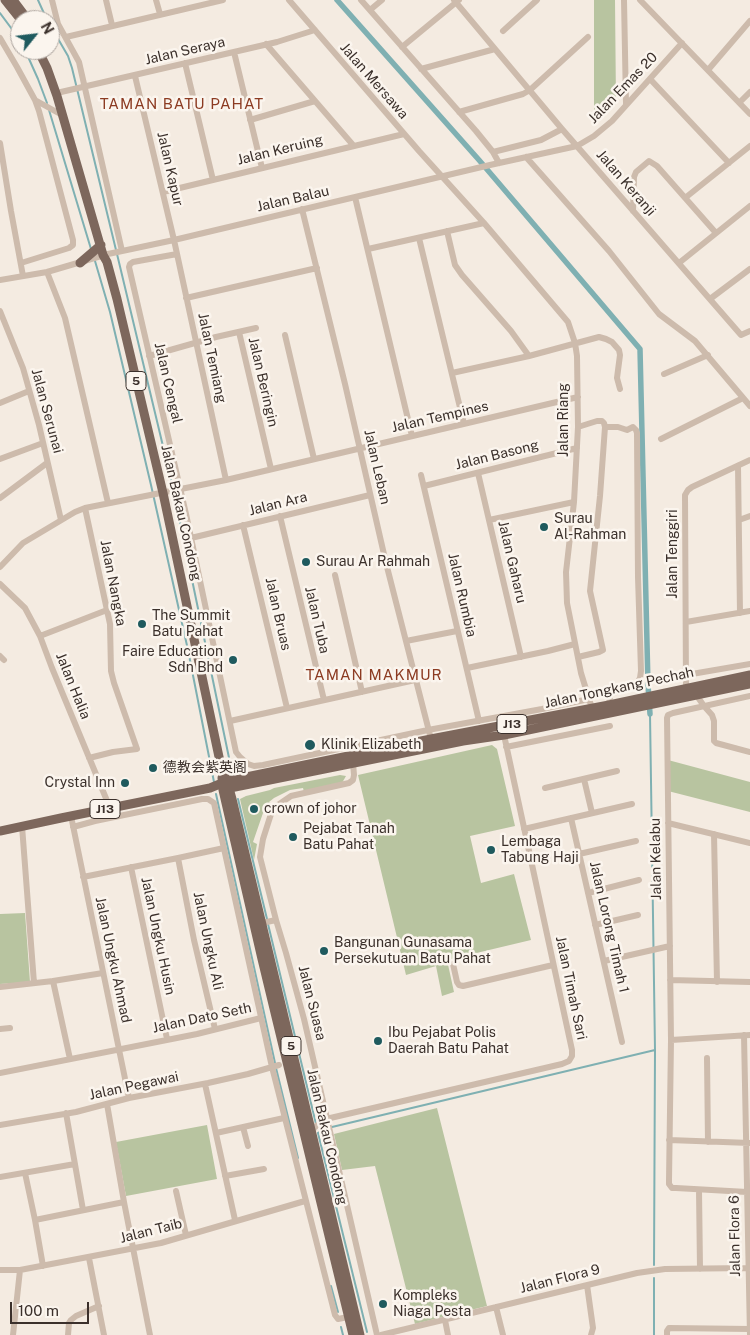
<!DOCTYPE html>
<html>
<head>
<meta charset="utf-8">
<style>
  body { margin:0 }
  #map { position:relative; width:750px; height:1335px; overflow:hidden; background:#f4ebe1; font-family:"Public Sans",sans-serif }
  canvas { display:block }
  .north { position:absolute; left:10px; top:10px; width:50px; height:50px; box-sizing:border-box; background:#fbf5ee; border:1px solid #aea6a0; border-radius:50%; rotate:61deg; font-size:14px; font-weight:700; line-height:20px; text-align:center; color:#3b302b }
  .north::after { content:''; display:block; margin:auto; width:18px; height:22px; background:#1f5a5e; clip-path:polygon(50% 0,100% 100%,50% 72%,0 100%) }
  .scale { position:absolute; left:10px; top:1302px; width:79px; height:22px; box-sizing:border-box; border:2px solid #3b302b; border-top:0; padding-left:6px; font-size:15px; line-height:18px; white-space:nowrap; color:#3b302b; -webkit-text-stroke:4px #fbf5ee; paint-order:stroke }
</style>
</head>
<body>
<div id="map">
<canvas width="750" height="1335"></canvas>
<div class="north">N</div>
<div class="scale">100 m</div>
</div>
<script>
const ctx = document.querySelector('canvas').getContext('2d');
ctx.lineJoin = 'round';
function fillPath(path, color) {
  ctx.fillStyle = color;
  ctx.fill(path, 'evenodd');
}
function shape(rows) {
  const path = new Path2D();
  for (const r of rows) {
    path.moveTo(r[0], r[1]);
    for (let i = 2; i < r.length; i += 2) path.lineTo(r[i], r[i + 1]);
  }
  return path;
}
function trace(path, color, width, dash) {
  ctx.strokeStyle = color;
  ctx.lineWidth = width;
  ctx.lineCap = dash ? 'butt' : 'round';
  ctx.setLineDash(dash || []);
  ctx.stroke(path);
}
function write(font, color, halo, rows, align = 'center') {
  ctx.font = font + ' "Public Sans","Noto Sans SC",sans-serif';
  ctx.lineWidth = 5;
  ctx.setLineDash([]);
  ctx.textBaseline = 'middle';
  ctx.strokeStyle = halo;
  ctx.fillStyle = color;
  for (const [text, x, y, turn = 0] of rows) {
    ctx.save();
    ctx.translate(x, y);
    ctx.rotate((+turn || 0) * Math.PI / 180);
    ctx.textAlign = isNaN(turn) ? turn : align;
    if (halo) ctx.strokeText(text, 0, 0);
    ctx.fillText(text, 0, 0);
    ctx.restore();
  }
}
fillPath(shape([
  [594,0,615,0,616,104,594,126],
  [492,745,497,749,515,826,470,836,481,883,514,874,531,940,447,960,454,992,442,996,436,966,406,975,358,775],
  [668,760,750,782,750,812,668,791],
  [340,775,346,776,342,783,304,792,303,788,290,790,274,798,269,802,272,806,269,814,263,813,253,842,257,844,254,860,240,799,246,796,270,790,274,788],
  [25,913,30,982,0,984,0,914],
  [437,1108,487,1306,415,1324,375,1166,342,1170,334,1134],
  [207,1125,217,1179,126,1196,116,1142]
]), '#b8c4a0');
trace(shape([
  [38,0,47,20],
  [0,13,20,40],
  [50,25,68,56,72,68,116,250],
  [25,50,38,79,47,103],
  [49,110,91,249],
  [117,254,173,488],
  [95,261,110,312,151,485,188,650,214,782],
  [174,493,233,777],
  [650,714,655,1050,654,1265],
  [216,794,275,1063],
  [238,799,267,919],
  [268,924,316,1124],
  [276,1068,298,1158],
  [332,1127,655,1050],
  [327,1129,318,1133,367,1332],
  [331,1286,338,1312],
  [341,1327,343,1335],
  [654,1335,654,1278]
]), '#7fb0b2', 2);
trace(shape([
  [337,0,479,160,640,349,648,685,650,714]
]), '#7fb0b2', 5.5);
trace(shape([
  [52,0,58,24,79,62,122,251],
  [106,0,112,25],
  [156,0,160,14],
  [289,0,419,151,484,223,568,322,575,343,577,356,578,427,574,502,566,572,567,603,581,673,589,699,592,708,595,711],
  [361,0,476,131,493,152,499,163],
  [454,0,562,129,741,335,750,331],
  [624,0,626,104],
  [640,0,750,114],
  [370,10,382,0],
  [503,31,537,0],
  [66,37,223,0],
  [0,38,17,67,35,100,39,111,73,240,73,245,69,248,21,263],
  [266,44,353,145],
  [402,47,459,0],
  [234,52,262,168],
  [185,63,213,180],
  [421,69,495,49],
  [708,70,750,21],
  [135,76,174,240,226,480],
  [650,79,729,163],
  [61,92,277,42,315,30],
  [35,100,62,115],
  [740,102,750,92],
  [459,112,523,94,530,90,588,37],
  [250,120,315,101],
  [0,143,11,211,23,276],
  [493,152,541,140,562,129],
  [526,157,609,251,659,314,695,341,750,406],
  [163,192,404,134],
  [355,197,412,436],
  [685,198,750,146],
  [302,209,345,384,386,563,431,739],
  [633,211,634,177,636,172,649,161,657,166,716,233],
  [447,231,455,265,462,275,511,331,529,356],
  [419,238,464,424],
  [368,249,484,223],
  [177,254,133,262,130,264,129,267,186,514,236,752,240,757,248,764,254,766,263,765,428,730,542,709,589,699],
  [679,263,750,206],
  [47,272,65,318,108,503],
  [0,280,47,272,108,254,174,240,490,165,577,146,594,136,612,121,682,43],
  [186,298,317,268],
  [710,299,750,269],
  [0,311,23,368,39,425,61,520],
  [239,332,271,469],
  [285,335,314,459],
  [149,356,216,337,256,328],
  [452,373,529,356,599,337,606,339,612,342,619,350,620,355,617,378,620,389],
  [664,374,708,355],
  [0,403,29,391],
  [578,427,597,421,602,421,604,423,605,427,600,496,590,591,603,650,599,652,578,657],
  [605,427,618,427,627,430,633,427,636,430,637,433,638,577,641,671,640,678,636,685,611,694,610,696,609,705],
  [661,439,743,398],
  [0,459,43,443],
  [738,466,740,613],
  [478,473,521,657],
  [421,475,479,721],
  [424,486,577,448],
  [0,498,47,463],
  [85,508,110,624,111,671,114,683,137,749,113,752,89,758],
  [280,516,324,700],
  [489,520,574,502],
  [739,520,750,516],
  [243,525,287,708],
  [191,538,370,495],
  [0,567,23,543,75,512,85,508,226,480,578,397],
  [335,575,362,692],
  [0,584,25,608,40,636,52,668,110,808],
  [686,622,750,611],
  [40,636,107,610],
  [406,641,457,631],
  [0,656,4,660],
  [467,668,548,651,575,644],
  [686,675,750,664],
  [686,688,685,495,688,490,692,487,750,460],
  [697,696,704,706,712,715,714,721,714,741,716,743,750,752],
  [230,721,415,680],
  [506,747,610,726],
  [353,763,354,775,353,780,349,783,291,796,275,807,271,814,263,839,260,857,276,920,286,953,304,1019,377,1335],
  [584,779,592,813],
  [545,788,617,771],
  [71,816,129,1098],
  [571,818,622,1042],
  [668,823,750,843],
  [22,826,34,983],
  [73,827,95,821,202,799,208,799,214,803,272,1067,335,1315,338,1319,348,1317],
  [524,829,632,804],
  [714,834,717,982],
  [579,854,636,841],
  [178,858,194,940,215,1029],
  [131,867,167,1039],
  [83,877,178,858,224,848],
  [588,893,639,880],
  [262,923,276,920],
  [595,925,638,915],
  [604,961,670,946],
  [453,964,457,982,459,985,463,986,553,965],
  [670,980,750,982],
  [53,981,70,1059],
  [0,987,53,981,103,973],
  [0,1029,10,1028],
  [744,1035,750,1335],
  [671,1040,750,1035],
  [707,1058,708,1142],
  [0,1073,197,1034,261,1018],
  [205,1084,235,1220],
  [107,1104,124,1202,150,1335],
  [66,1113,83,1210],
  [0,1125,76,1112,129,1098,208,1083,248,1074,279,1065],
  [243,1127,248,1146],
  [216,1133,284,1118],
  [312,1133,314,1128,322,1121,326,1119,562,1064,569,1061,572,1056,572,1050,504,735],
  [669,1140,750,1143],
  [25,1173,35,1220,43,1266],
  [225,1176,264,1169],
  [0,1177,75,1164],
  [699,1190,700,1269],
  [176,1191,186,1235],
  [747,1192,676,1188,672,1188,669,1184,669,1181,671,1040,667,718,668,715,673,713,750,696],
  [35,1220,124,1202],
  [89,1258,104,1335],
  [0,1270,20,1270,161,1243,305,1201],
  [587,1285,593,1328,591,1335],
  [496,1307,503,1335],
  [445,1320,448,1335],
  [13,1335,20,1270],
  [68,1335,69,1323,71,1320,76,1316,99,1306],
  [381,1335,637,1273,665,1269,748,1268],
  [667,1335,667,1331,669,1328,750,1329]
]), '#cdbbac', 6);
trace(shape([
  [5,0,21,20],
  [13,0,28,20],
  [38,50,47,68,57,96,103,255,107,262,117,299,163,493,222,771,227,781,232,799,360,1335],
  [80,263,101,245],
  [222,778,223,790,262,959,353,1335],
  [225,789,463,741,504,735,750,684],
  [0,831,61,818,210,788,227,781,431,739,609,705,750,675]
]), '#7d675c', 9);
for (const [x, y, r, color] of [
  [544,527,5,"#1f5a5e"],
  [306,562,5,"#1f5a5e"],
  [142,624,5,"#1f5a5e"],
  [233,660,5,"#1f5a5e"],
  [310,745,6,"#1f5a5e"],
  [153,768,5,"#1f5a5e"],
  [125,783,5,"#1f5a5e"],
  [254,809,5,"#1f5a5e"],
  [293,837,5,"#1f5a5e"],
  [491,850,5,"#1f5a5e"],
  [324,951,5,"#1f5a5e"],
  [378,1041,5,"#1f5a5e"],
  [383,1304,5,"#1f5a5e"]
]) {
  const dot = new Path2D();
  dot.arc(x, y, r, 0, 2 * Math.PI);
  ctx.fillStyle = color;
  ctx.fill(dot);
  trace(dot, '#fbf5ee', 2);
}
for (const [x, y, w] of [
  [136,381,20],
  [512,724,30],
  [105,809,30],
  [291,1046,20]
]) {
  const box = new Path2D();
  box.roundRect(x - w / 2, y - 9.5, w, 19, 4);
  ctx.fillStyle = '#fbf5ee';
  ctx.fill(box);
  trace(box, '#3b302b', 1);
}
write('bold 12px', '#3b302b', null, [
  ["5",136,381],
  ["J13",512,724],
  ["J13",105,809],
  ["5",291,1046]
]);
write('14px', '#3b302b', '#fbf5ee', [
  ["Jalan Seraya",185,51,-13],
  ["Jalan Mersawa",374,81,49],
  ["Jalan Emas 20",623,88,-46],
  ["Jalan Keruing",280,150,-14],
  ["Jalan Kapur",170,169,77],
  ["Jalan Keranji",626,183,49],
  ["Jalan Balau",293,199,-13],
  ["Jalan Temiang",212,358,78],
  ["Jalan Beringin",263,382,77],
  ["Jalan Cengal",168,383,77],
  ["Jalan Serunai",47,411,75],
  ["Jalan Tempines",440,417,-13],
  ["Jalan Riang",564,420,-90],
  ["Jalan Basong",497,455,-14],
  ["Jalan Leban",377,467,77],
  ["Jalan Ara",278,504,-14],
  ["Jalan Bakau Condong",181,513,77],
  ["Jalan Tenggiri",673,554,-90],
  ["Jalan Gaharu",512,562,77],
  ["Jalan Nangka",113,583,79],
  ["Jalan Rumbia",462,595,77],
  ["Jalan Bruas",278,614,77],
  ["Jalan Tuba",317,620,77],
  ["Jalan Halia",73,686,68],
  ["Jalan Tongkang Pechah",619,688,-12],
  ["Jalan Kelabu",656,859,-91],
  ["Jalan Lorong Timah 1",609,927,77],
  ["Jalan Ungku Husin",158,936,78],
  ["Jalan Ungku Ali",208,941,78],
  ["Jalan Ungku Ahmad",113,960,78],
  ["Jalan Timah Sari",571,988,78],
  ["Jalan Suasa",312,1003,76],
  ["Jalan Dato Seth",202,1018,-12],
  ["Jalan Pegawai",134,1086,-12],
  ["Jalan Bakau Condong",327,1137,77],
  ["Jalan Taib",151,1231,-14],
  ["Jalan Flora 6",735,1236,-91],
  ["Jalan Flora 9",560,1279,-14]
]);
write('14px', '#3b302b', '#fbf5ee', [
  ["Surau",554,519],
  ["Al-Rahman",554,535],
  ["Surau Ar Rahmah",316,562],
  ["The Summit",152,616],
  ["Batu Pahat",152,632],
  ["Faire Education",223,652,"right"],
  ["Sdn Bhd",223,668,"right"],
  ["Klinik Elizabeth",321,745],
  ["德教会紫英阁",163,768],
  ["Crystal Inn",115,783,"right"],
  ["crown of johor",264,809],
  ["Pejabat Tanah",303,829],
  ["Batu Pahat",303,845],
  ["Lembaga",501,842],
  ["Tabung Haji",501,858],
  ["Bangunan Gunasama",334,943],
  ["Persekutuan Batu Pahat",334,959],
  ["Ibu Pejabat Polis",388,1033],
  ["Daerah Batu Pahat",388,1049],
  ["Kompleks",393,1296],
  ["Niaga Pesta",393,1312]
], 'left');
ctx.letterSpacing = '1px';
write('15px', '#8c3b22', '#fbf5ee', [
  ["TAMAN BATU PAHAT",182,104],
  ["TAMAN MAKMUR",374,675]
]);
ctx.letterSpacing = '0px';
</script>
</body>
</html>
